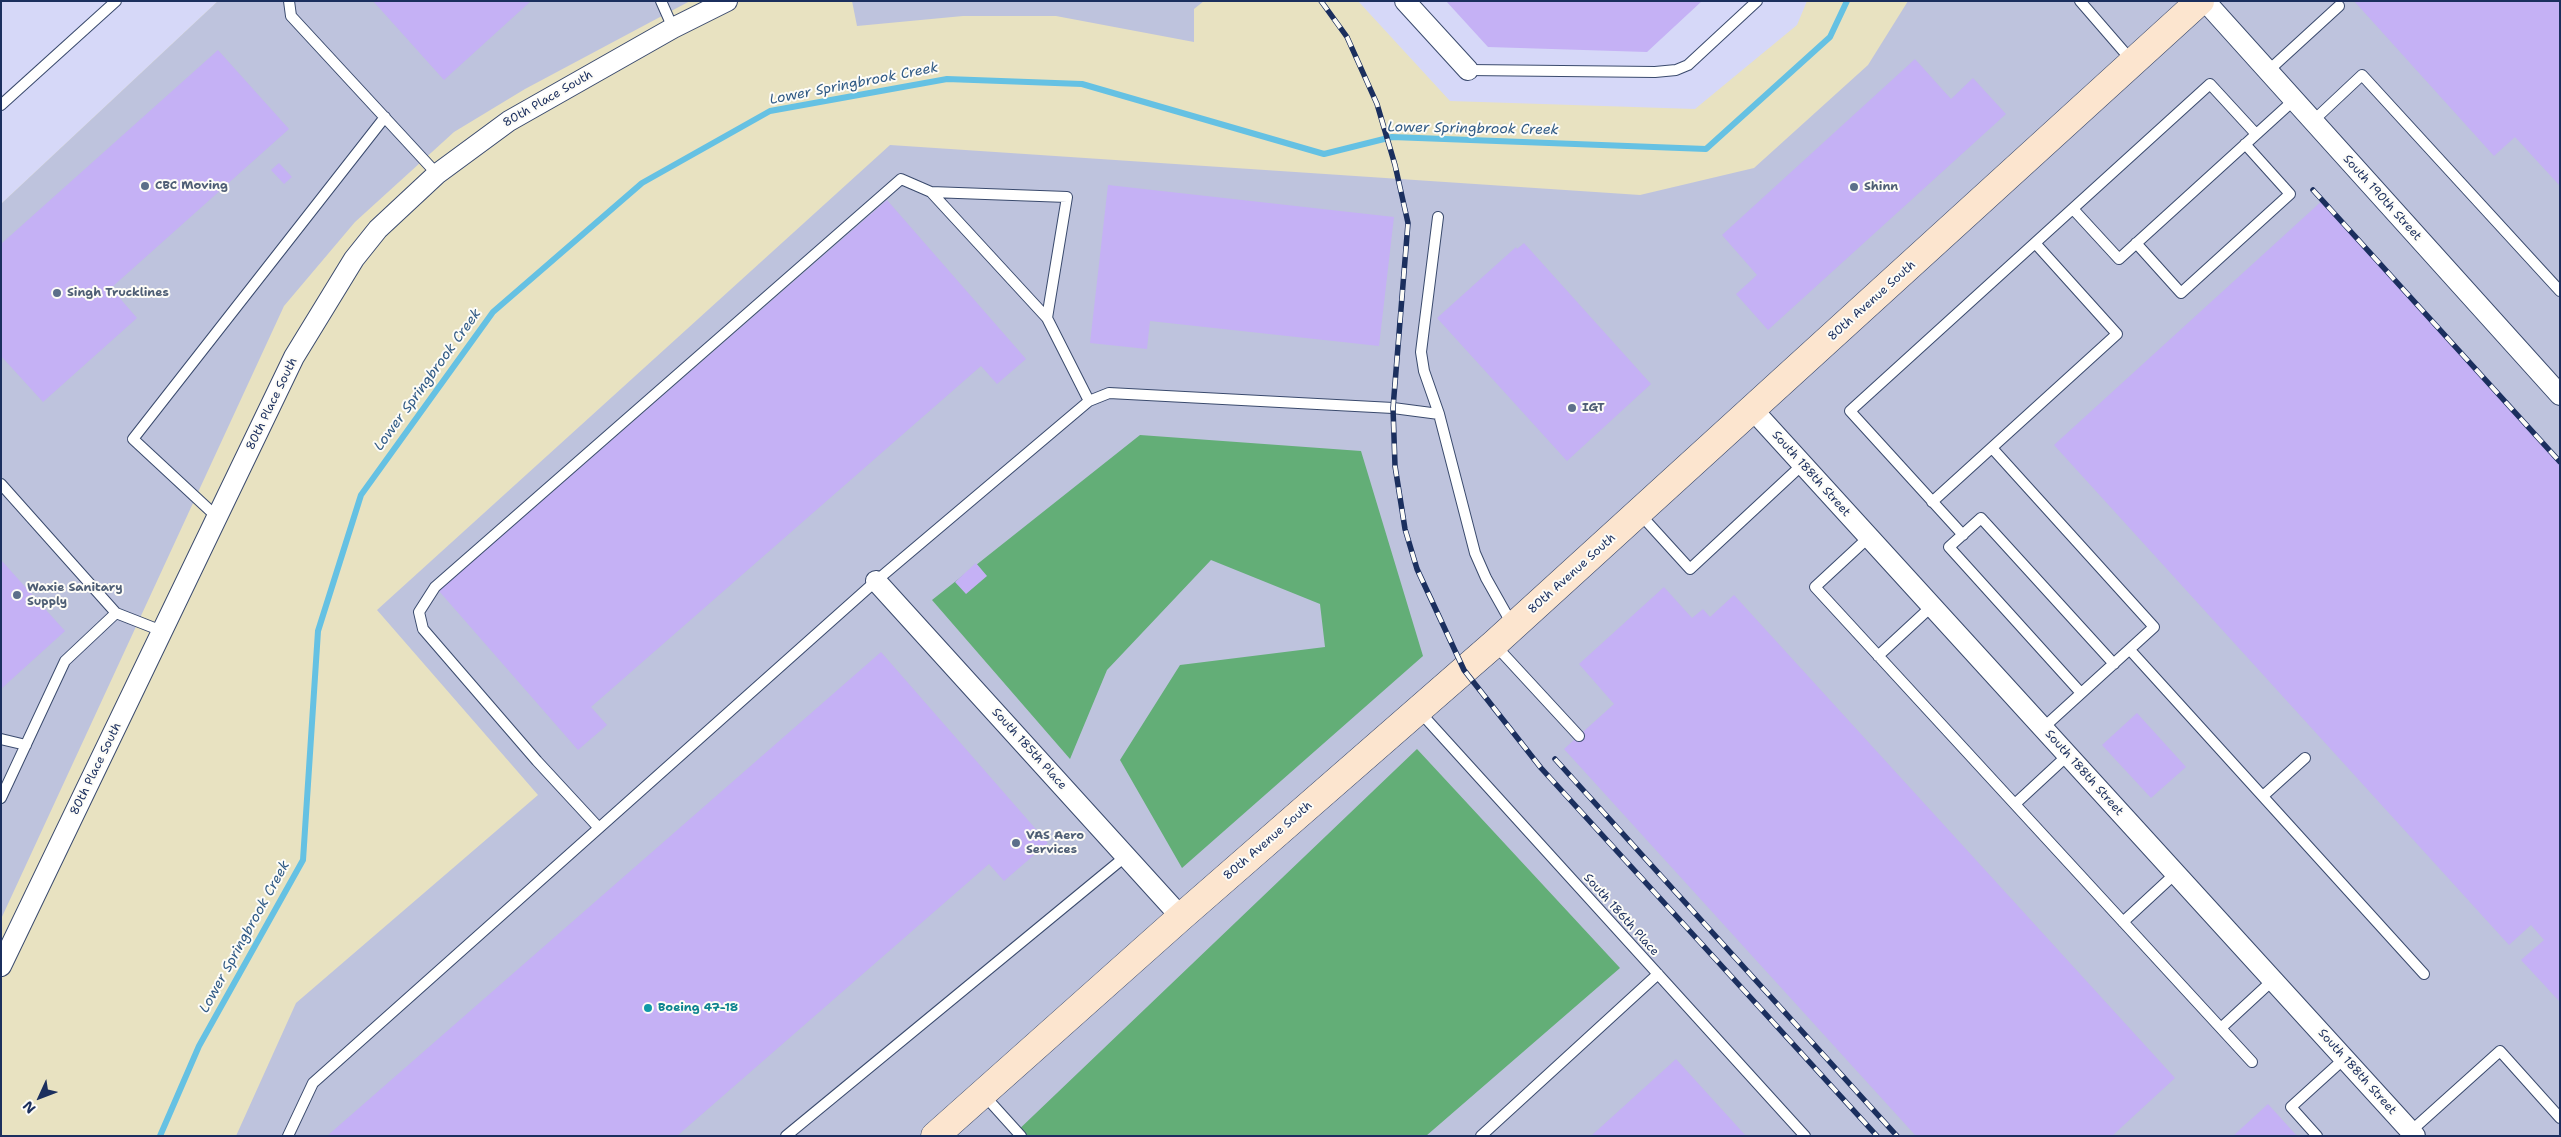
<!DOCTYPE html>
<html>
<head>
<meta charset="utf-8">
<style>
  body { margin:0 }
  #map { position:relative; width:2561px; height:1137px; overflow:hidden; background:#e8e2c1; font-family:"Shantell Sans",sans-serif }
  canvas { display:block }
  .frame { position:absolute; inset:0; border:2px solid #1b2f5e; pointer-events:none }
  .north { position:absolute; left:15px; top:1072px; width:50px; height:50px; -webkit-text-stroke:4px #fdfcf7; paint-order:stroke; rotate:227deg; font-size:14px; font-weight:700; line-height:20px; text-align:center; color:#1b2f5e }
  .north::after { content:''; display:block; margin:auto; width:18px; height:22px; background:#1b2f5e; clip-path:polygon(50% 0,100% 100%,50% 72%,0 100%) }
</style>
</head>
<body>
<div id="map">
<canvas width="2561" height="1137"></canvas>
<div class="frame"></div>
<div class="north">N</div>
</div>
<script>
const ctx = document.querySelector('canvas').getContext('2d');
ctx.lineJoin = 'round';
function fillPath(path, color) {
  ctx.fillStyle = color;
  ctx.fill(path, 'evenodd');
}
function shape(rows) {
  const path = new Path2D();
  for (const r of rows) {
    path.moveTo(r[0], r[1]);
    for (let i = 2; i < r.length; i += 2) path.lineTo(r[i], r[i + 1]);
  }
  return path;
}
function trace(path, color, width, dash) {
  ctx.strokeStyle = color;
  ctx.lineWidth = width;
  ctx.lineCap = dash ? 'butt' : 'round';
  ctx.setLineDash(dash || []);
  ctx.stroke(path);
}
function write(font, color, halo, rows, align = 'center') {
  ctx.font = font + ' "Shantell Sans",sans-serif';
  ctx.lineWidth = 4;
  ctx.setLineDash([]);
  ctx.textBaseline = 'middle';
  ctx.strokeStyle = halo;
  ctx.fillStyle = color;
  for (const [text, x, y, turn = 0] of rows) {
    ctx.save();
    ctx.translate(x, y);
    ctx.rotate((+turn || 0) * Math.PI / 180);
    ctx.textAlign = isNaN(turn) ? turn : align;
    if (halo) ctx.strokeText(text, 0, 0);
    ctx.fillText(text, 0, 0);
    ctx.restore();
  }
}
fillPath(shape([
  [1,1,218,1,1,204],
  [1358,1,1807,1,1797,25,1695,109,1450,101]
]), '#d6d8f8');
fillPath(shape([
  [218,1,690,1,525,89,454,132,355,222,284,306,1,919,1,204],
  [852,1,1204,1,1194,9,1194,42,1056,16,963,16,857,26],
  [1908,1,2560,1,2560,1136,236,1136,296,1003,538,795,377,610,890,145,1640,195,1754,168,1868,65]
]), '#bec3dd');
fillPath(shape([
  [1140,435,1361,451,1423,656,1182,868,1120,760,1180,665,1325,647,1320,604,1211,560,1107,670,1070,759,932,600],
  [1417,749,1620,968,1426,1136,1012,1136]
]), '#63ae77');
trace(shape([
  [160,1136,199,1046,303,860,318,631,361,495,493,312,642,183,770,111,947,79,1082,84,1324,154,1392,137,1706,149,1830,37,1847,1]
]), '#65c1e3', 6);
fillPath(shape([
  [373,1,531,1,444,80],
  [1446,1,1702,1,1647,52,1488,47],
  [2354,1,2560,1,2560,186,2515,137,2494,156],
  [218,50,289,129,111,288,137,318,43,402,1,356,1,244],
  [1915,59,1951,99,1973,78,2006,114,1768,330,1736,294,1757,275,1722,235],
  [279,163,292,177,284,184,271,170],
  [1108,185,1394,217,1379,346,1150,321,1147,349,1090,343],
  [2324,199,2560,459,2560,1002,2521,960,2544,940,2531,925,2509,945,2054,445],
  [887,200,1026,359,997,384,981,366,591,707,607,725,578,750,439,591],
  [1524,243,1651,384,1567,461,1437,318,1516,247,1517,249],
  [1,560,65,631,1,689],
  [976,563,987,576,966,594,955,582],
  [1664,587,1692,618,1703,609,1710,617,1734,595,2175,1078,2112,1136,1916,1136,1564,749,1614,704,1579,664],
  [881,652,1048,843,1004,881,989,864,677,1136,327,1136],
  [2137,713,2186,767,2151,798,2102,745],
  [1676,1059,1746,1136,1591,1136],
  [2268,1104,2297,1136,2233,1136]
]), '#c5b1f5');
const lane = shape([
  [289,1,291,16,437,174],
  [661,1,673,28],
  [2080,1,2132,61],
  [1468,70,1655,72,1676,70,1688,65,1757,1],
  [2268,71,2339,6],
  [1,105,116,1],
  [2313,121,2362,75,2560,291],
  [2073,209,2119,259,2294,100],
  [1438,217,1421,352,1424,371,1439,414],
  [2136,243,2181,293,2290,194,2245,144],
  [1047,318,931,192,1067,197,1047,318,1089,401],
  [1992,448,2154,627,2043,728],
  [1,484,116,613,162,631],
  [1932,502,2117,334,2035,243],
  [1639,513,1690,569,1802,465],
  [217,517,133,439,385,117],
  [1963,535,1850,411,2210,84,2256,134],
  [1869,537,1815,587,2252,1062],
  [1495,645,1579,736],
  [2130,650,2424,974],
  [1878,656,1932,606],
  [2081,693,1949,547,1981,518,2114,664],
  [1419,711,1805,1136],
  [1,739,26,745],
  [2263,796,2305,758],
  [1,798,65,661,116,613],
  [2015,804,2068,755],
  [599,828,537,761,423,629,419,612,435,587,901,179,931,192],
  [2123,922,2176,873],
  [2221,1028,2273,980],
  [983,1094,1021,1136],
  [2411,1131,2500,1051,2560,1118],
  [288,1136,313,1083,876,581,1089,401,1109,393,1393,408,1439,414,1475,553,1486,578,1513,626],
  [786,1136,1126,856],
  [1481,1136,1658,974],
  [2317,1136,2291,1107,2345,1058]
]);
const street = shape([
  [1405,1,1468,70],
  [2205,1,2560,395],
  [1753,410,2415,1136],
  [876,581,1181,917],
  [1,966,294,357,354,259,378,229,437,174,509,121,673,28,727,1]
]);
const secondary = shape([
  [935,1136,1181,917,1494,644,2200,1]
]);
trace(lane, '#3a4a6d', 12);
trace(street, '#3a4a6d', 22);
trace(secondary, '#3a4a6d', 29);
trace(lane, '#fff', 10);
trace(street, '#fff', 20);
trace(secondary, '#fce5cf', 28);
const rail = shape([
  [1321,1,1347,37,1377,104,1395,165,1408,223,1393,408,1395,466,1405,529,1417,569,1464,670,1541,768,1877,1136],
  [2313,190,2560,462],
  [1555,759,1897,1136]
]);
trace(rail, '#1b2f5e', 5.5);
trace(rail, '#fdfcf7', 4, [11]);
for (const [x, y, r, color] of [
  [145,186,5,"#5c6f8a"],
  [1854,187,5,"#5c6f8a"],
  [57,293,5,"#5c6f8a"],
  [1572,408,5,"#5c6f8a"],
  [17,595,5,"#5c6f8a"],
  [1016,843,5,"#5c6f8a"],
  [648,1008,5,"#0f9aa8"]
]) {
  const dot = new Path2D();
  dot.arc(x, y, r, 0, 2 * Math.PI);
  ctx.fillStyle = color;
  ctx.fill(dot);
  trace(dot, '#fdfcf7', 2);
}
write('12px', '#1b2f5e', '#fdfcf7', [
  ["80th Place South",548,99,-30],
  ["South 190th Street",2382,198,48],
  ["80th Avenue South",1872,301,-42],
  ["80th Place South",272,404,-64],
  ["South 188th Street",1811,474,48],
  ["80th Avenue South",1572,574,-42],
  ["South 185th Place",1029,749,48],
  ["80th Place South",96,769,-64],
  ["South 188th Street",2084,773,48],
  ["80th Avenue South",1268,841,-41],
  ["South 186th Place",1621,915,48],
  ["South 188th Street",2357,1072,48]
]);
write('bold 12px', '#4e5e75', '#fdfcf7', [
  ["CBC Moving",155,186],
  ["Shinn",1864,187],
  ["Singh Trucklines",67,293],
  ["IGT",1582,408],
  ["Waxie Sanitary",27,588],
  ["Supply",27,602],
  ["VAS Aero",1026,836],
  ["Services",1026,850]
], 'left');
write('bold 12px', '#0d838f', '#fdfcf7', [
  ["Boeing 47-18",658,1008]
], 'left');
write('italic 14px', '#315b86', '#fdfcf7', [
  ["Lower Springbrook Creek",854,84,-11],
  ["Lower Springbrook Creek",1473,129,1],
  ["Lower Springbrook Creek",428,380,-54],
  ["Lower Springbrook Creek",245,937,-61]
]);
</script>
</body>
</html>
